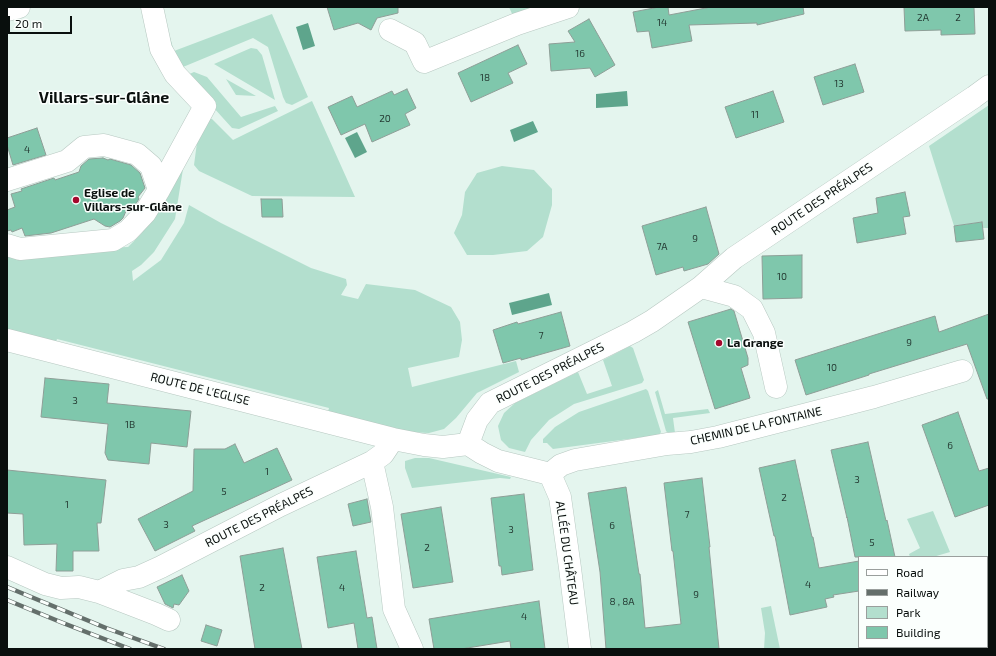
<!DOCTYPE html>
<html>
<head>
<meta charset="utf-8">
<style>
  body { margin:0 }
  #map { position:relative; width:996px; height:656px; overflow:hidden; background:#e4f5ee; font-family:"Exo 2",sans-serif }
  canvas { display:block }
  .frame { position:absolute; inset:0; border:8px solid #090f0d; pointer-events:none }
  .legend { position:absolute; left:858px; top:556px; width:130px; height:92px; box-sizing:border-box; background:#fbfffd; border:1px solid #9a9f9d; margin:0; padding:5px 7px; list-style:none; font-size:12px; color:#090f0d }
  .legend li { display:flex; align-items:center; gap:8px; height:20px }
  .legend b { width:20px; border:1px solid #9a9f9d }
  .scale { position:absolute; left:8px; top:16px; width:64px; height:18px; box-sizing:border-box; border:2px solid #090f0d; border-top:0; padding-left:5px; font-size:12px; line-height:14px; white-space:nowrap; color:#090f0d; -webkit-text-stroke:3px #fbfffd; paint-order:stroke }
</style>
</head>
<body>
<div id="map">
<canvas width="996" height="656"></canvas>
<div class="frame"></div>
<ul class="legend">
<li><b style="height:5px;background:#fff"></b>Road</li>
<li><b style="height:5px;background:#646f6b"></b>Railway</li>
<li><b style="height:11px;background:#b3dfce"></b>Park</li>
<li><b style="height:11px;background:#7fc7ac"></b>Building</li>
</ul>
<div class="scale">20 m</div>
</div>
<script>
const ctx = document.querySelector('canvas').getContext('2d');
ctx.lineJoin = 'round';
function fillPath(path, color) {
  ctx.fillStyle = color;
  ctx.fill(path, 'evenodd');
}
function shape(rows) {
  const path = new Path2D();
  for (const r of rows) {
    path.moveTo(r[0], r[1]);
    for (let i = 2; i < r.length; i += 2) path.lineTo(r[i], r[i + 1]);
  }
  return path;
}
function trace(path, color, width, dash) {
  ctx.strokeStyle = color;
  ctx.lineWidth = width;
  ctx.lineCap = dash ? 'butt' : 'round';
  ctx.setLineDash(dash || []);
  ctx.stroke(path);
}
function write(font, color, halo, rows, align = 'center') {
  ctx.font = font + ' "Exo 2",sans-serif';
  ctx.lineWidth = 3;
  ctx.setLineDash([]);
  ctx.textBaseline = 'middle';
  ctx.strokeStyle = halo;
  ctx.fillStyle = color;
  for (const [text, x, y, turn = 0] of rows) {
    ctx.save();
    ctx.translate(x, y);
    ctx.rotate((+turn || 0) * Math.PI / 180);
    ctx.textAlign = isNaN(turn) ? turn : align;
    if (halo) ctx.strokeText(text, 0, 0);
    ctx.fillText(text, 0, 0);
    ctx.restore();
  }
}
fillPath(shape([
  [161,7,174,51,272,14,308,97,292,105,286,103,283,97,268,47,253,38,183,67,177,65],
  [509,7,540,7,513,16],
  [251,48,257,49,262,55,275,100,214,64],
  [194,72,207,77,241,117,275,106,278,111,239,129,232,128,185,76],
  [226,79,256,96,236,95],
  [312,101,355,197,252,196,199,171,194,165,198,135,208,118,212,119,233,140],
  [989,105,989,228,982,228,982,222,954,226,929,146],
  [502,166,534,170,552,189,552,205,543,237,527,251,493,255,467,255,454,233,462,215,465,192,477,173],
  [183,169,175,219,154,252,141,265,132,271,133,281,161,260,184,223,189,205,221,223,311,268,346,279,347,285,341,295,358,299,366,284,415,290,451,307,460,322,462,340,459,357,408,368,412,387,516,361,519,372,477,393,456,418,444,429,429,433,408,432,328,412,329,408,57,339,56,342,7,329,7,251,128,247,141,234],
  [630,346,633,348,644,380,642,383,574,404,549,420,531,440,525,452,509,448,501,440,498,426,504,413,515,403,578,372,587,394,612,386,603,360],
  [646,389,648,391,661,432,659,435,553,449,547,443,543,443,543,439,555,427,579,412],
  [658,390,665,414,708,409,710,413,673,418,675,433,668,433,666,431,655,392],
  [415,458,429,458,511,477,510,479,500,478,412,488,405,468,405,461],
  [933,511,950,552,933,557,910,557,909,554,920,548,907,519],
  [989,585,989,639,987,642,987,588],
  [771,606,780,649,764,649,765,633,761,608]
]), '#b3dfce');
fillPath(shape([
  [308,23,315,46,303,50,296,27],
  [627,91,628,106,596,108,596,94],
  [533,121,538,132,514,142,510,130],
  [357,132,367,152,355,158,345,138],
  [549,293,552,305,512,315,509,303]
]), '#5ea58c');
const building = shape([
  [327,7,398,7,398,13,377,18,371,30,358,23,334,30,327,7],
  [659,7,668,7,669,15,711,7,803,7,804,14,757,25,757,23,689,25,692,41,652,48,649,31,637,32,633,12,659,7],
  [904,7,974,7,975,34,941,35,941,30,905,31,904,7],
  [589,19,615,65,595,77,590,68,551,71,549,44,575,42,568,31,589,19],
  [518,45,527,64,508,73,513,83,471,102,458,73,518,45],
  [855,64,864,92,823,105,814,77,855,64],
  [407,89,416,108,405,114,410,125,372,142,365,124,341,135,328,107,352,96,357,107,392,91,394,95,407,89],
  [773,91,784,122,736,138,725,107,773,91],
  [37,128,46,155,13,165,7,145,7,138,37,128],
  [103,158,108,160,110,159,131,165,140,173,145,188,138,197,139,199,135,205,131,209,126,211,123,218,120,221,110,227,105,226,94,219,51,233,25,236,22,228,12,232,11,230,7,231,7,210,15,207,11,194,22,191,21,189,54,178,55,180,79,172,81,166,89,159,103,158],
  [905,192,910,216,903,217,906,234,857,243,853,218,878,213,876,198,905,192],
  [261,199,282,199,283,217,262,217,261,199],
  [706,207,719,254,708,264,684,271,683,267,656,275,642,226,706,207],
  [982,222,984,239,956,242,954,226,982,222],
  [802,255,802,298,763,299,762,256,802,255],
  [731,309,734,311,748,358,748,365,741,368,750,398,715,409,688,322,731,309],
  [561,312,570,346,521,360,521,358,503,363,493,330,517,322,518,324,561,312],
  [989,314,989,399,987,399,967,344,869,374,869,375,806,395,795,360,935,316,939,332,989,314],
  [45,378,109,384,107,403,191,411,187,447,151,443,149,464,108,460,105,453,108,424,41,417,45,378],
  [958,412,979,471,989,468,989,505,955,517,922,425,958,412],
  [868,442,886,521,887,520,895,557,855,557,847,517,847,518,831,450,868,442],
  [235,444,244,463,277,448,292,480,192,526,195,531,155,551,138,519,193,491,194,449,225,449,235,444],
  [795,460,812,537,813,537,819,568,859,561,859,591,833,595,834,597,825,599,827,607,790,615,775,536,774,536,759,468,795,460],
  [7,470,106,480,101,523,97,523,99,551,73,551,73,571,56,571,57,544,24,545,23,514,7,513,7,470],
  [702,478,710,547,709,547,719,649,606,649,600,572,588,493,626,487,639,574,640,574,645,628,681,624,673,551,672,551,664,483,702,478],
  [524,494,533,570,502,575,501,566,499,566,491,498,524,494],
  [367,499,371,522,353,526,348,504,367,499],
  [441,507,453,582,413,588,401,514,441,507],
  [283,548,302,649,255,649,240,556,283,548],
  [356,551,367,618,372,617,377,649,358,649,354,623,328,628,317,557,356,551],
  [182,575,189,591,179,605,174,604,173,608,165,604,157,587,182,575],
  [539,601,545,649,511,649,510,641,461,649,434,649,429,619,539,601],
  [206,625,222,630,217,646,201,641,206,625]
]);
fillPath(building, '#7fc7ac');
trace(building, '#8e9e97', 1);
const minor = shape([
  [7,10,19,7],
  [390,30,415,43,424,62,517,24,568,7],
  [7,180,67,161,84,147,104,145,137,154,151,166,159,190],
  [7,245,20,249,113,240,128,231,145,213,159,190,205,106,175,74,161,49,152,7],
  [701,287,734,296,752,309,764,333,776,387],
  [7,340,393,439,424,445,443,447,468,444],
  [468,444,477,420,490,403,633,332,652,321,701,287,734,258,974,97,989,86],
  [468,444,482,453,498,461,550,474],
  [372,462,382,507,394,609,412,649],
  [550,474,561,465,575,460,667,444,691,442,718,437,874,397,962,371],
  [550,474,560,497,570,568,580,649],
  [7,567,45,584,61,588,79,587,99,592,156,614,169,620],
  [99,592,123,580,139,577,161,567,281,505,372,462,383,454,393,439]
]);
trace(minor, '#b7c8c1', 23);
trace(minor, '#fff', 22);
const rail = shape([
  [7,587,106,628,164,649],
  [7,600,63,623,130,649]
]);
trace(rail, '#646f6b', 4.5);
trace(rail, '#fbfffd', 3, [9]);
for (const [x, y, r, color] of [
  [76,200,4,"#a4082c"],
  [719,343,4,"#a4082c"]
]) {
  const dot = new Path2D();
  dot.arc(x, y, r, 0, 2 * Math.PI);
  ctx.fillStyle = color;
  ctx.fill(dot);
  trace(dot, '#fbfffd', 1.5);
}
write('10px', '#263d35', null, [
  ["2A",923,18],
  ["2",958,18],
  ["14",662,23],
  ["16",580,54],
  ["18",485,78],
  ["13",839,84],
  ["11",755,115],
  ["20",385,119],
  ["4",27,150],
  ["9",695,239],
  ["7A",662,247],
  ["10",782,277],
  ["7",541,336],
  ["9",909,343],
  ["10",832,368],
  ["3",75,401],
  ["1B",130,425],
  ["6",950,446],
  ["1",267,472],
  ["3",857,480],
  ["5",224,492],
  ["2",784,498],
  ["1",67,505],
  ["7",687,515],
  ["3",166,525],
  ["6",612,526],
  ["3",511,530],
  ["5",872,543],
  ["2",427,548],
  ["4",808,585],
  ["2",262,588],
  ["4",342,588],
  ["9",696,595],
  ["8 , 8A",622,602],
  ["4",524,617]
]);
write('bold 12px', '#090f0d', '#fbfffd', [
  ["Eglise de",84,193],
  ["Villars-sur-Glâne",84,207],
  ["La Grange",727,343]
], 'left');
write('12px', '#090f0d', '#fbfffd', [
  ["ROUTE DES PRÉALPES",822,199,-34],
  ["ROUTE DES PRÉALPES",550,373,-27],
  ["ROUTE DE L'EGLISE",200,389,14],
  ["CHEMIN DE LA FONTAINE",756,426,-13],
  ["ROUTE DES PRÉALPES",259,517,-27],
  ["ALLÉE DU CHÂTEAU",567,553,82]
]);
write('bold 16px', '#090f0d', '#fbfffd', [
  ["Villars-sur-Glâne",104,98]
]);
</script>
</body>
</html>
